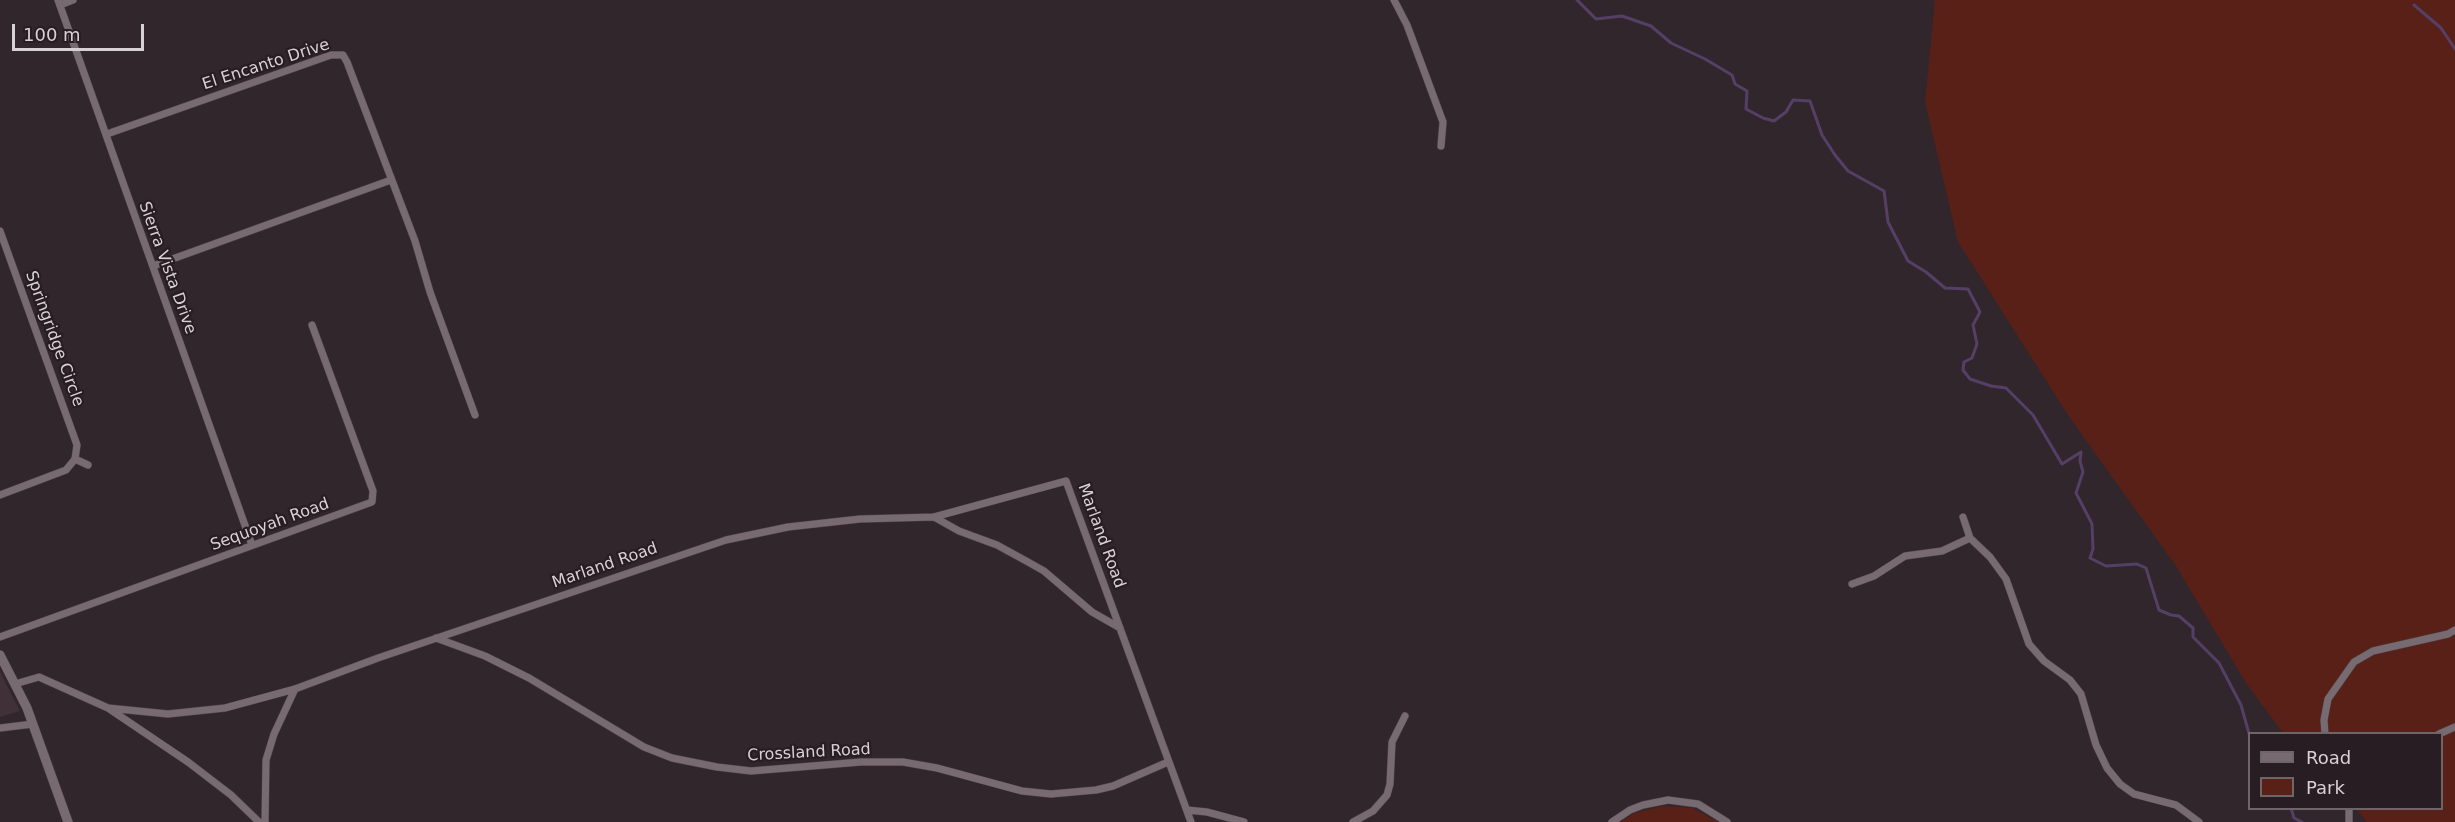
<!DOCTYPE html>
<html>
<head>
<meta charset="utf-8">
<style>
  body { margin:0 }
  #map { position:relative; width:2455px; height:822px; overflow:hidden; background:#31262c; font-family:"DejaVu Sans",sans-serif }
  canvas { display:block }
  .legend { position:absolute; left:2248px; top:732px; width:195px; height:78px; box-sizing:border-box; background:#271d22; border:2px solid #6e6569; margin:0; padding:8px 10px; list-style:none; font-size:18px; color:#d8d1d4 }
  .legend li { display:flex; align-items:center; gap:12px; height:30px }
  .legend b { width:30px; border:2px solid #6e6569 }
  .scale { position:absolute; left:12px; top:24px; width:132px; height:27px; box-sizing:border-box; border:3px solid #d8d1d4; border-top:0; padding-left:8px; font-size:18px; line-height:21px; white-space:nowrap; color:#d8d1d4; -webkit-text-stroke:4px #271d22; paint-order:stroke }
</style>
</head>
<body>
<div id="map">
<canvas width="2455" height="822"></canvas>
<ul class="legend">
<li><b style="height:8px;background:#776a70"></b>Road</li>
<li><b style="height:16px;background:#592018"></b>Park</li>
</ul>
<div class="scale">100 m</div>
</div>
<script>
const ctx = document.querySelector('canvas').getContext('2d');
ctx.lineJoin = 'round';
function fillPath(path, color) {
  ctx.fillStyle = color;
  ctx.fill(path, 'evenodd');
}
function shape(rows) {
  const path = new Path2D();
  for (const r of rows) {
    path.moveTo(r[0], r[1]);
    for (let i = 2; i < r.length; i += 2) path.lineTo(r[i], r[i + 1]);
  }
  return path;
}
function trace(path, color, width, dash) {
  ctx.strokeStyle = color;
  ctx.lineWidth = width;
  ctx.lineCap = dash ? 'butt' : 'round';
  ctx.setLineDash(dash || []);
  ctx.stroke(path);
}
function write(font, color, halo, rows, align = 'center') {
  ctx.font = font + ' "DejaVu Sans",sans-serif';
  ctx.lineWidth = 4.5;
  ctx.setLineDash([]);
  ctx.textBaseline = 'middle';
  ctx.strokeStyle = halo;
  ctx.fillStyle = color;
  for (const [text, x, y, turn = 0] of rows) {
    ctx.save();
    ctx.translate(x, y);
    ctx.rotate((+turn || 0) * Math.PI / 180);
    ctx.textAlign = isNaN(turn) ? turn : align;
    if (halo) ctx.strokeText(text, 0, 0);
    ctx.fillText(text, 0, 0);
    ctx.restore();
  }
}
fillPath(shape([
  [0,672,20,711,0,717]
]), '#403038');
fillPath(shape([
  [1935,0,2455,0,2455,822,2367,822,2356,809,2442,808,2442,734,2283,733,2246,683,2176,566,2068,415,1958,242,1925,102],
  [1664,806,1692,808,1719,822,1620,822,1634,813]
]), '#592018');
trace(shape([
  [1577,0,1596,19,1622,16,1651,26,1671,43,1705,59,1732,75,1735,84,1747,91,1746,109,1763,118,1774,121,1786,112,1793,100,1810,101,1822,135,1835,155,1848,171,1884,191,1888,222,1908,261,1926,272,1945,288,1968,289,1980,312,1973,325,1977,344,1972,358,1964,362,1963,370,1970,379,1991,386,2006,388,2033,415,2062,464,2081,452,2080,461,2083,472,2076,493,2092,524,2093,549,2090,558,2106,566,2137,564,2146,568,2159,610,2171,615,2179,616,2193,628,2193,637,2219,663,2241,705,2250,737],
  [2414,5,2441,28,2455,49],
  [2291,808,2294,818,2302,822]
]), '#563f66', 3);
const minor = shape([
  [58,0,252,545],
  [1394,0,1407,25,1443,122,1441,146],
  [60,5,73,0],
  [107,134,331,55,343,55,347,62,415,241,430,292,475,415],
  [0,231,77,445,75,459,66,470,0,495],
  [153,266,391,180],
  [75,459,88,465],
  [934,517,959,531,997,545,1028,562,1044,571,1092,612,1120,628],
  [1963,517,1970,538,1990,557,2006,579,2029,644,2044,661,2070,680,2081,694,2096,745,2107,768,2120,784,2134,794,2176,805,2199,822],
  [1852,584,1874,576,1905,556,1942,551,1970,538],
  [0,637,372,502,373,491,312,325],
  [436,638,485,656,529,678,644,747,672,758,717,767,751,771,861,762,903,762,937,768,1022,791,1051,794,1096,790,1113,786,1168,762],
  [15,684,39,677,108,708,188,762,231,795,259,822],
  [108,708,168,714,225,708,295,689,378,658,726,540,788,527,860,519,934,517,1066,481,1191,822],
  [0,728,33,724],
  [2325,734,2324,720,2328,699,2354,662,2373,651,2448,634,2455,630],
  [2439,734,2455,727],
  [2349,808,2349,822],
  [1187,810,1207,812,1244,822],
  [265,822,266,760,274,734,295,689],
  [1353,822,1373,811,1387,795,1390,784,1392,742,1405,716],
  [1612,822,1630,810,1643,805,1668,800,1698,804,1727,822]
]);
const tertiary = shape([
  [0,655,27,708,68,822]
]);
trace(minor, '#4b4146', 8);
trace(tertiary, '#4b4146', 10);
trace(minor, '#776a70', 7);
trace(tertiary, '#776a70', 9);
write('16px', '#d8d1d4', '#271d22', [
  ["El Encanto Drive",266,65,-18],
  ["Sierra Vista Drive",167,268,70],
  ["Springridge Circle",54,339,70],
  ["Sequoyah Road",270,525,-20],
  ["Marland Road",1101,536,70],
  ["Marland Road",605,566,-19],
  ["Crossland Road",809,753,-3]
]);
</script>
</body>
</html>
